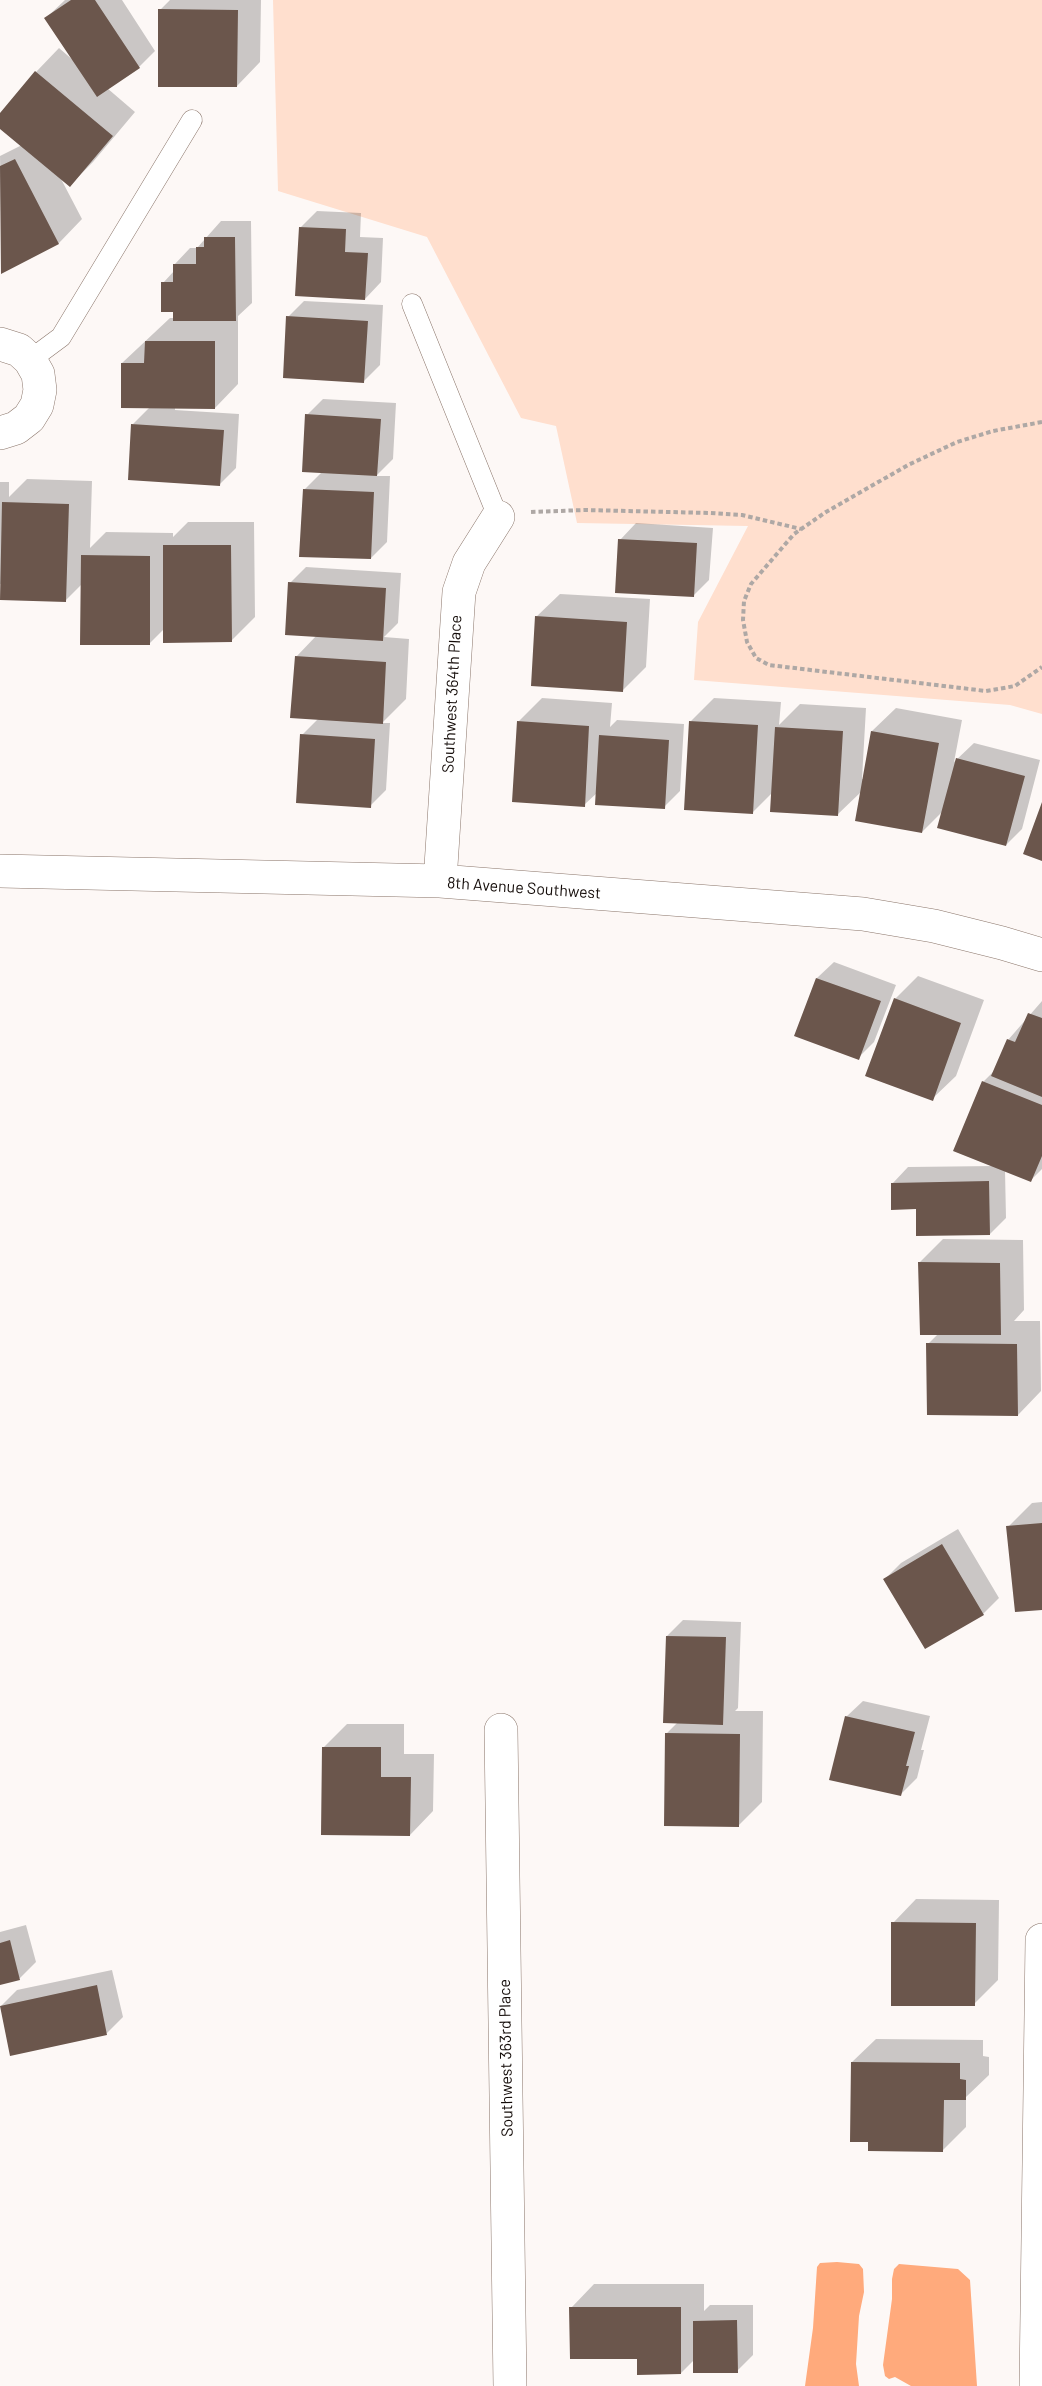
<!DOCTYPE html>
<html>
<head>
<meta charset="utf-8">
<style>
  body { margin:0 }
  canvas { display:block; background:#fdf8f6 }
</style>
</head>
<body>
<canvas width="1042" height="2386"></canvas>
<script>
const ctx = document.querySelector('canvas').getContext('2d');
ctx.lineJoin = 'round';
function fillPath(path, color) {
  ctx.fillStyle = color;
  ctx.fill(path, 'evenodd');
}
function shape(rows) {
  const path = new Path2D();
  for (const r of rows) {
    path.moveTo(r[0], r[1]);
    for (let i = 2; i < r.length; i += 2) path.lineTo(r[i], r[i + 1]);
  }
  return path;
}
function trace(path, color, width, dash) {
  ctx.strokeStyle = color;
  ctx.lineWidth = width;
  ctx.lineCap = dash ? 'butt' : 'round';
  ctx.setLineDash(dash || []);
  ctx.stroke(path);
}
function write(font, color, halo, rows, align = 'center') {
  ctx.font = font + ' Barlow,sans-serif';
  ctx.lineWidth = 6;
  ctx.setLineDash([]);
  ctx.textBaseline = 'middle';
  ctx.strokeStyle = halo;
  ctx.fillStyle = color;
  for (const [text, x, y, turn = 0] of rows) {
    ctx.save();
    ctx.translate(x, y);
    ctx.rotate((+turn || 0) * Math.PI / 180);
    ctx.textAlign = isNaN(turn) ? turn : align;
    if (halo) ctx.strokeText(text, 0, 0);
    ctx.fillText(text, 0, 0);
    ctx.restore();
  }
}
fillPath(shape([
  [273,0,1042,0,1042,714,1010,705,694,680,698,622,748,526,577,523,556,426,521,418,427,237,278,191]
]), '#ffdfce');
fillPath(shape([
  [837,2262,859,2264,863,2269,864,2292,859,2316,856,2364,859,2386,805,2386,813,2328,817,2267,820,2263],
  [899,2264,958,2269,970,2280,977,2386,911,2386,895,2377,889,2379,885,2376,883,2365,892,2299,892,2279,894,2269]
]), '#ffaa7c');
fillPath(shape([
  [65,0,122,0,155,51,139,67,107,88,135,112,93,162,70,185,60,177,82,219,59,243,2,272,0,156,22,145,0,127,0,115,36,72,59,48,74,61,46,18],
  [170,0,261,0,260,62,237,86,160,10],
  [317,211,361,213,360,237,383,238,381,282,365,299,301,227],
  [221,221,251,221,252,303,238,316,238,384,215,408,175,407,175,410,239,414,236,468,220,484,133,424,150,407,122,363,170,318,175,318,175,311,163,283,174,271,174,265,190,248,197,248],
  [304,301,383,305,380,365,364,381,288,317],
  [323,399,396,403,393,459,376,476,390,476,387,542,371,558,304,490,323,471,307,415],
  [27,479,92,481,90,548,106,532,173,533,173,537,188,522,254,522,255,617,231,641,165,628,149,644,82,584,65,601,0,584,0,482,9,482,9,497],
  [636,523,713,528,709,580,693,596,620,540],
  [306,567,401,573,398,623,384,637,409,639,406,699,382,723,390,723,386,790,370,806,302,735,318,719,296,657,317,635,290,583],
  [560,594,650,599,646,667,622,691,536,617],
  [542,698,612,703,610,727,617,720,684,724,680,791,664,807,598,792,584,805,518,722],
  [714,698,781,702,779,725,800,704,866,708,862,779,864,779,872,731,896,708,962,720,954,762,974,743,1040,760,1022,829,1006,845,944,810,922,832,862,791,837,815,773,792,752,813,691,721],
  [834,962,896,985,874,1042,858,1058,796,1035,817,978],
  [918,976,984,1000,956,1076,932,1099,895,999],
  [1042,1001,1042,1169,1031,1180,1005,1170,1006,1218,990,1234,917,1208,892,1184,908,1167,994,1166,983,1082,996,1069,1008,1040],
  [943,1239,1023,1240,1024,1310,1014,1321,1040,1321,1041,1391,1018,1415,928,1344,938,1334,920,1262],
  [1042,1502,1042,1609,1008,1527,1032,1503],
  [958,1529,999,1598,983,1614,885,1579,901,1563],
  [683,1620,741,1622,738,1708,735,1711,763,1711,762,1802,738,1826,666,1734,678,1722,667,1636],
  [863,1701,930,1716,921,1750,924,1750,917,1778,901,1794,846,1717],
  [347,1724,404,1724,404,1754,434,1754,433,1811,410,1835,323,1748],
  [916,1899,999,1900,998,1980,974,2004,893,1923],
  [26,1925,36,1962,20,1978,0,1984,0,1932],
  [112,1970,123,2017,107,2033,1,2006,17,1990],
  [876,2039,983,2040,983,2056,989,2057,989,2075,966,2097,966,2127,943,2150,869,2141,852,2062],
  [594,2284,704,2284,704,2311,710,2305,753,2305,753,2355,737,2371,695,2359,681,2373,639,2357,571,2308]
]), '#0003');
fillPath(shape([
  [71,0,95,0,140,68,97,97,44,18],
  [158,9,238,10,237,87,158,87],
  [35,71,113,136,70,187,0,129,0,113],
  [15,159,59,244,1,274,0,166],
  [299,227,346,229,345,252,368,253,365,300,295,296],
  [204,237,235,237,236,321,173,321,173,312,161,312,161,282,173,282,173,264,196,264,196,247,204,247],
  [286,316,368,321,364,383,283,378],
  [145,341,215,341,215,409,121,408,121,363,144,363],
  [305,414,381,419,377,476,302,472],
  [131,424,224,430,220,486,128,480],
  [303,489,374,492,371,559,299,557],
  [2,502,69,504,66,602,0,600],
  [618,539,697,543,694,597,615,593],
  [163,545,231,545,232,642,163,643],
  [81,555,150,556,150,645,80,645],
  [288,582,386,588,383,641,285,635],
  [535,616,627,622,623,692,531,686],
  [295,656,386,662,383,724,290,718],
  [517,721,589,726,585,807,512,802],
  [689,721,758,725,753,814,684,810],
  [775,727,843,731,838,816,770,812],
  [871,731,939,743,922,833,855,821],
  [300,734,375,739,371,808,296,803],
  [599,735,669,740,665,809,595,805],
  [956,758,1025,776,1006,846,937,828],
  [1042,802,1042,861,1023,854],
  [816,978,881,1001,859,1060,794,1036],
  [894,998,961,1023,933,1101,865,1076],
  [1028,1013,1042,1018,1042,1097,991,1076,1007,1039,1015,1042],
  [982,1081,1042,1105,1042,1156,1031,1182,953,1151],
  [989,1181,990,1235,916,1236,916,1209,891,1210,891,1183],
  [918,1262,1000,1263,1001,1335,920,1335],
  [926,1343,1017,1344,1018,1416,927,1415],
  [1042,1523,1042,1610,1015,1612,1006,1526],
  [942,1544,984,1615,925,1649,883,1579],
  [666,1636,726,1637,723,1725,663,1723],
  [845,1716,915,1732,906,1766,909,1766,901,1796,829,1780],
  [665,1733,740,1734,739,1827,664,1826],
  [322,1747,381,1747,381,1777,411,1777,410,1836,321,1835],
  [891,1922,976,1923,975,2006,891,2006],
  [10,1940,20,1980,0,1985,0,1943],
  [97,1985,107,2035,10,2056,0,2006],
  [851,2062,960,2063,960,2079,966,2080,966,2100,944,2100,943,2152,868,2151,868,2142,850,2142],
  [569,2307,681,2307,681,2374,637,2375,637,2359,570,2359],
  [737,2320,738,2373,693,2373,693,2321]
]), '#6b564c');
const lane = shape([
  [412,304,498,517],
  [30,360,61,337,192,120]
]);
const street = shape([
  [0,344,19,350,30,360,38,374,40,390,37,405,29,418,16,428,0,433],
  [0,871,440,881,863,914,934,926,1002,943,1042,955],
  [440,881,459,592,469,563,498,517],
  [501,1730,510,2386],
  [1036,2386,1042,1940]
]);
trace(lane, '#8b766b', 21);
trace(street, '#8b766b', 34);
trace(shape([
  [1042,422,993,431,957,442,908,465,826,512,794,534,751,584,744,601,743,620,747,642,756,658,769,665,986,691,1015,686,1042,667],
  [531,512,585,510,710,513,742,515,801,529]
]), '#aea8a5', 4, [4.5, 3]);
trace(lane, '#fff', 20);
trace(street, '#fff', 33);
write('16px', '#130b08', '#fff', [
  ["Southwest 364th Place",452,694,-87],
  ["8th Avenue Southwest",524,888,4],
  ["Southwest 363rd Place",506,2058,-91]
]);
</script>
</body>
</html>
